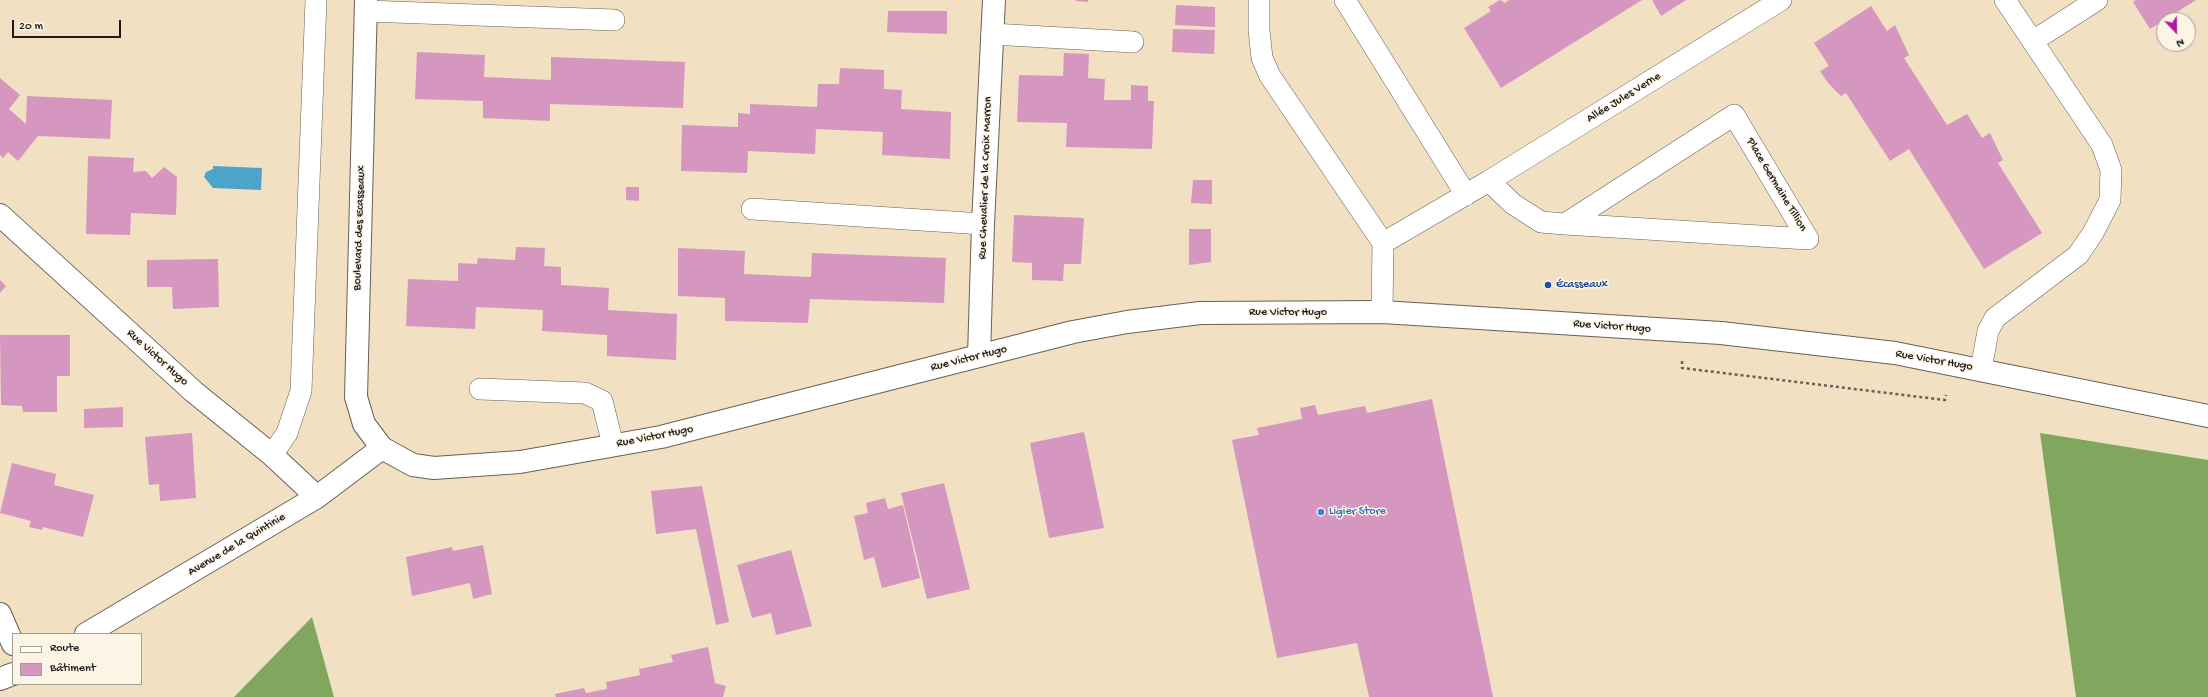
<!DOCTYPE html>
<html>
<head>
<meta charset="utf-8">
<style>
  body { margin:0 }
  #map { position:relative; width:2208px; height:697px; overflow:hidden; background:#f1e1c2; font-family:"Gochi Hand",sans-serif }
  canvas { display:block }
  .legend { position:absolute; left:12px; top:633px; width:130px; height:52px; box-sizing:border-box; background:#fcf5e5; border:1px solid #a29e95; margin:0; padding:5px 7px; list-style:none; font-size:12px; color:#1c1c1c }
  .legend li { display:flex; align-items:center; gap:8px; height:20px }
  .legend b { width:20px; border:1px solid #a29e95 }
  .north { position:absolute; left:2156px; top:12px; width:40px; height:40px; box-sizing:border-box; background:#fcf5e5; border:1px solid #a29e95; border-radius:50%; rotate:158deg; font-size:11px; font-weight:700; line-height:16px; text-align:center; color:#1c1c1c }
  .north::after { content:''; display:block; margin:auto; width:14px; height:18px; background:#b5179e; clip-path:polygon(50% 0,100% 100%,50% 72%,0 100%) }
  .scale { position:absolute; left:12px; top:20px; width:109px; height:18px; box-sizing:border-box; border:2px solid #1c1c1c; border-top:0; padding-left:5px; font-size:12px; line-height:14px; white-space:nowrap; color:#1c1c1c; -webkit-text-stroke:3px #fcf5e5; paint-order:stroke }
</style>
</head>
<body>
<div id="map">
<canvas width="2208" height="697"></canvas>
<ul class="legend">
<li><b style="height:5px;background:#fff"></b>Route</li>
<li><b style="height:11px;background:#d596c0"></b>Bâtiment</li>
</ul>
<div class="north">N</div>
<div class="scale">20 m</div>
</div>
<script>
const ctx = document.querySelector('canvas').getContext('2d');
ctx.lineJoin = 'round';
function fillPath(path, color) {
  ctx.fillStyle = color;
  ctx.fill(path, 'evenodd');
}
function shape(rows) {
  const path = new Path2D();
  for (const r of rows) {
    path.moveTo(r[0], r[1]);
    for (let i = 2; i < r.length; i += 2) path.lineTo(r[i], r[i + 1]);
  }
  return path;
}
function trace(path, color, width, dash) {
  ctx.strokeStyle = color;
  ctx.lineWidth = width;
  ctx.lineCap = dash ? 'butt' : 'round';
  ctx.setLineDash(dash || []);
  ctx.stroke(path);
}
function write(font, color, halo, rows, align = 'center') {
  ctx.font = font + ' "Gochi Hand",sans-serif';
  ctx.lineWidth = 3;
  ctx.setLineDash([]);
  ctx.textBaseline = 'middle';
  ctx.strokeStyle = halo;
  ctx.fillStyle = color;
  for (const [text, x, y, turn = 0] of rows) {
    ctx.save();
    ctx.translate(x, y);
    ctx.rotate((+turn || 0) * Math.PI / 180);
    ctx.textAlign = isNaN(turn) ? turn : align;
    if (halo) ctx.strokeText(text, 0, 0);
    ctx.fillText(text, 0, 0);
    ctx.restore();
  }
}
fillPath(shape([
  [2040,433,2208,460,2208,697,2076,697],
  [312,617,334,697,234,697]
]), '#80a75d');
fillPath(shape([
  [213,166,262,168,261,190,213,188,204,177,206,172,213,169]
]), '#4da4ca');
fillPath(shape([
  [1076,0,1088,0,1088,2,1076,1],
  [1500,0,1505,3,1509,0,1642,0,1501,88,1464,28,1491,11,1488,7],
  [1652,0,1686,0,1661,16],
  [2136,0,2196,0,2150,29,2133,2],
  [1176,5,1215,7,1215,27,1175,25],
  [1871,6,1887,31,1895,25,1909,55,1904,58,1947,125,1967,114,1982,138,1990,133,2003,160,1998,163,2042,233,1984,269,1909,149,1890,161,1846,93,1841,96,1828,83,1820,71,1829,66,1814,43],
  [888,11,947,11,947,34,887,32],
  [1173,29,1215,30,1214,54,1172,52],
  [417,52,485,55,484,77,551,80,551,57,685,62,683,108,550,104,550,121,483,118,483,101,415,99],
  [1064,53,1089,54,1088,78,1105,79,1104,100,1131,100,1131,85,1148,86,1148,101,1154,101,1152,149,1066,147,1067,123,1017,122,1019,75,1063,76],
  [840,68,884,70,884,89,902,90,901,109,951,112,950,159,882,155,883,132,816,129,815,154,748,151,747,173,681,171,682,125,738,127,738,113,750,114,750,104,817,107,818,84,839,84],
  [0,78,20,95,9,109,26,124,27,96,112,100,110,139,38,136,18,161,8,152,3,158,0,155],
  [88,156,134,158,133,172,146,171,152,178,164,167,177,177,176,215,131,213,130,235,86,234],
  [1193,180,1212,180,1212,204,1191,203],
  [626,187,639,187,639,201,626,200],
  [1014,215,1084,218,1081,264,1064,264,1063,281,1032,280,1032,263,1012,262],
  [1189,229,1211,229,1211,262,1189,265],
  [516,247,545,248,544,266,561,267,561,285,609,288,608,310,677,314,676,360,607,356,607,335,542,331,543,310,476,307,475,329,406,326,408,279,458,281,458,263,477,264,478,258,515,260],
  [678,248,745,251,744,274,811,277,812,253,946,258,944,303,810,299,808,323,725,321,725,298,678,296],
  [218,259,219,307,173,309,172,287,147,287,147,260],
  [0,280,6,286,0,293],
  [0,335,70,335,70,376,57,376,57,412,23,412,22,406,1,405],
  [1432,399,1493,697,1369,697,1357,643,1277,658,1232,440,1259,435,1257,428,1302,419,1300,408,1315,405,1318,415,1365,406,1367,413],
  [123,407,123,427,84,428,84,409],
  [1084,432,1104,528,1049,538,1030,443],
  [192,433,196,498,160,501,159,484,149,485,145,437],
  [12,463,56,474,54,485,94,495,83,537,43,527,42,530,29,527,31,521,0,513],
  [944,483,970,589,927,599,901,493],
  [702,486,729,622,716,625,696,529,656,534,651,491],
  [885,498,888,509,903,505,920,578,882,588,874,557,864,560,854,516,868,513,866,503],
  [483,545,492,594,473,599,470,583,412,596,406,557,452,547,453,551],
  [791,550,812,626,776,635,771,613,752,618,737,565],
  [708,647,715,683,726,686,723,697,556,697,555,694,584,688,586,693,607,689,606,682,640,675,639,669,673,662,671,655]
]), '#d596c0');
const service = shape([
  [1259,0,1259,30,1262,58,1270,76,1383,243],
  [1345,0,1466,195],
  [366,11,614,20],
  [992,34,1133,42],
  [2033,41,2097,0],
  [1489,181,1513,204,1541,222,1565,224,1808,239,1734,115,1565,224],
  [752,209,983,224],
  [1383,243,1489,181,1781,0],
  [1382,312,1383,243],
  [1981,369,1988,331,1995,318,2078,255,2093,233,2110,200,2111,170,2102,145,2005,0],
  [480,389,585,393,602,401,613,445],
  [272,455,287,433,301,391,316,0]
]);
const minor = shape([
  [0,215,194,392,272,455,317,497],
  [979,356,983,224,994,0],
  [0,614,13,644],
  [86,634,317,497,382,448],
  [0,679,13,674]
]);
const tertiary = shape([
  [366,0,356,397,364,424,382,448,413,465,434,468,520,462,661,437,1073,332,1127,322,1200,313,1382,312,1721,333,1895,353,2208,416]
]);
trace(service, '#676156', 22);
trace(minor, '#676156', 24);
trace(tertiary, '#676156', 24);
trace(shape([
  [1682,361,1682,368,1945,400,1946,395]
]), '#676156', 2.5, [3, 3]);
trace(service, '#fff', 21);
trace(minor, '#fff', 22);
trace(tertiary, '#fff', 22);
for (const [x, y, r, color] of [
  [1548,285,4,"#1a4fb4"],
  [1321,512,4,"#3f7fe0"]
]) {
  const dot = new Path2D();
  dot.arc(x, y, r, 0, 2 * Math.PI);
  ctx.fillStyle = color;
  ctx.fill(dot);
  trace(dot, '#fcf5e5', 1.5);
}
write('12px', '#1c1c1c', '#fcf5e5', [
  ["Allée Jules Verne",1624,98,-32],
  ["Rue Chevalier de la Croix Marron",986,178,-88],
  ["Place Germaine Tillion",1776,185,59],
  ["Boulevard des Ecasseaux",360,228,-88],
  ["Rue Victor Hugo",1288,313],
  ["Rue Victor Hugo",1612,327,4],
  ["Rue Victor Hugo",157,358,42],
  ["Rue Victor Hugo",969,359,-14],
  ["Rue Victor Hugo",1934,361,10],
  ["Rue Victor Hugo",655,437,-11],
  ["Avenue de la Quintinie",237,545,-31]
]);
write('12px', '#164399', '#fcf5e5', [
  ["Écasseaux",1556,285]
], 'left');
write('12px', '#366cbe', '#fcf5e5', [
  ["Ligier Store",1329,512]
], 'left');
</script>
</body>
</html>
